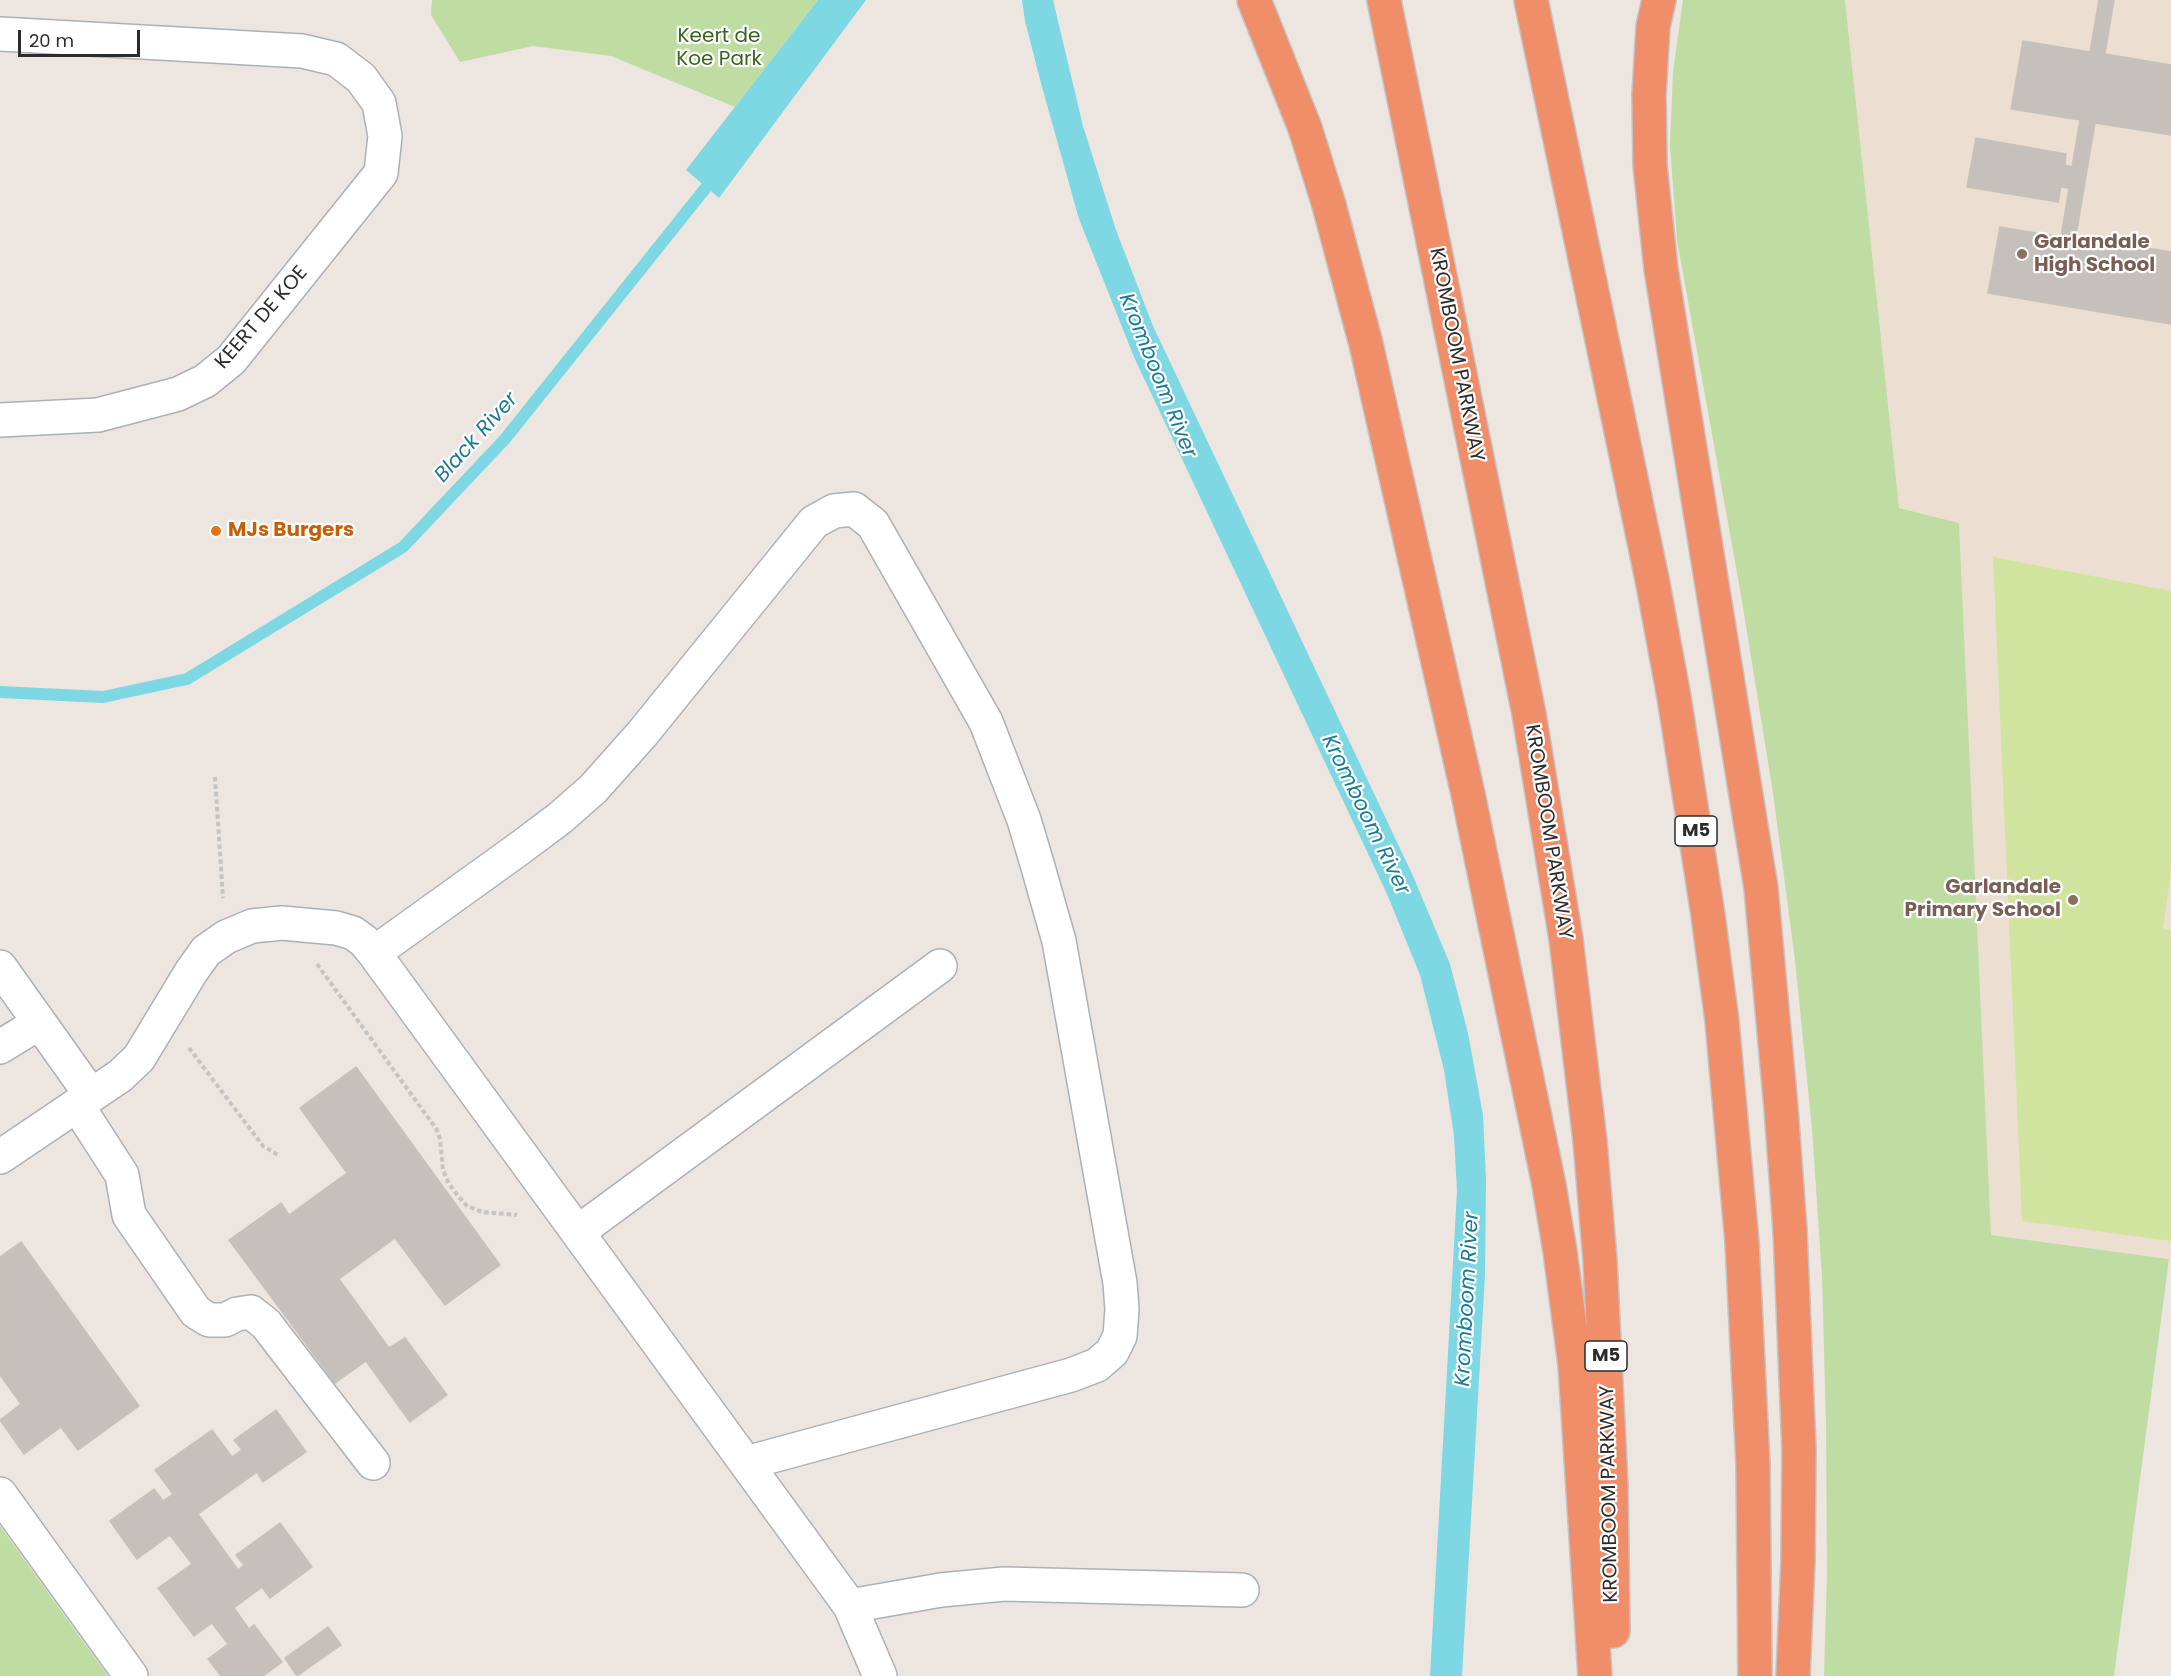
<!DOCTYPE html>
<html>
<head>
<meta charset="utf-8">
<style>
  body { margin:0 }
  #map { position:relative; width:2171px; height:1676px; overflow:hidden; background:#ece5e0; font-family:Poppins,sans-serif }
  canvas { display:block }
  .scale { position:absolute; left:18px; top:30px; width:122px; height:27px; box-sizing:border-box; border:3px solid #2c2c2c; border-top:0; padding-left:8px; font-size:18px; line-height:21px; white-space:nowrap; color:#2c2c2c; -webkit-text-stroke:4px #fff; paint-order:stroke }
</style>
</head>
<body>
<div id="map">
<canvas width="2171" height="1676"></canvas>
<div class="scale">20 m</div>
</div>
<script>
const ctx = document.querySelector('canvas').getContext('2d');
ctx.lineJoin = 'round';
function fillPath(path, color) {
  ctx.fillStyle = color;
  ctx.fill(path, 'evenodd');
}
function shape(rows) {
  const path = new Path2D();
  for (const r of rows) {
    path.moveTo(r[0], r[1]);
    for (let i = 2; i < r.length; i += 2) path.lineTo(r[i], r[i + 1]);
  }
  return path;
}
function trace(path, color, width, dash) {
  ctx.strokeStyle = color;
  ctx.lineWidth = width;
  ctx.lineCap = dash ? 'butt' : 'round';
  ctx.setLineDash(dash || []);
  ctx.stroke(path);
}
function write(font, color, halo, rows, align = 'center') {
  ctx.font = font + ' Poppins,sans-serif';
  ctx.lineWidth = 4.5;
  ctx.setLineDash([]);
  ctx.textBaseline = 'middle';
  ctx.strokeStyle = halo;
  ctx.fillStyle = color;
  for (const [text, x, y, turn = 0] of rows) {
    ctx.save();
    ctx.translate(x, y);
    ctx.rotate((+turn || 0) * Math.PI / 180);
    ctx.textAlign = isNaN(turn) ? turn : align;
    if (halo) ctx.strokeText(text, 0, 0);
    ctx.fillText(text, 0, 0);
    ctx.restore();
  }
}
fillPath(shape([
  [1845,0,2171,0,2171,1259,1991,1235,1959,523,1899,509]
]), '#ecdfd1');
fillPath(shape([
  [432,0,818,0,735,107,611,56,533,46,460,62,431,15],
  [1683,0,1845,0,1899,508,1959,523,1991,1235,2169,1259,2114,1676,1824,1676,1827,1576,1826,1423,1822,1276,1812,1129,1795,960,1773,793,1741,595,1677,240,1670,145,1673,72],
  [0,1526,108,1676,0,1676]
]), '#bfdda2');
fillPath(shape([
  [1993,557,2171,591,2171,870,2163,928,2171,930,2171,1241,2022,1221]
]), '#d1e49f');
fillPath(shape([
  [818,0,866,0,719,198,686,170],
  [1022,0,1053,0,1083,126,1116,230,1153,326,1413,876,1450,964,1468,1033,1483,1115,1486,1180,1485,1275,1462,1676,1430,1676,1457,1191,1454,1136,1444,1070,1420,975,1387,894,1134,357,1079,219,1042,87,1025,21]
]), '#7dd8e4');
trace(shape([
  [0,692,103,697,187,679,403,547,505,439,716,175]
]), '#7dd8e4', 12);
const building = shape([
  [2099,0,2114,0,2105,54,2171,65,2171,135,2095,123,2076,236,2171,252,2171,324,1988,293,2000,227,2061,237,2069,188,2061,187,2058,202,1967,187,1976,138,2066,154,2065,165,2072,167,2080,120,2011,109,2023,41,2090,52,2099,0],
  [356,1067,500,1265,445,1305,395,1238,339,1279,389,1348,405,1338,447,1395,410,1422,366,1361,335,1383,229,1240,281,1203,289,1215,347,1173,300,1108,356,1067],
  [21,1242,139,1406,78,1450,61,1427,24,1454,0,1420,21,1404,0,1375,0,1257,21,1242],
  [276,1410,306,1452,263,1482,257,1472,198,1514,238,1570,244,1565,236,1555,280,1523,312,1567,270,1598,262,1587,234,1608,249,1629,254,1625,282,1662,263,1676,221,1676,208,1659,228,1644,212,1623,194,1636,158,1588,192,1564,170,1535,137,1559,110,1521,154,1489,163,1501,173,1494,155,1470,212,1430,232,1457,242,1450,234,1440,276,1410],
  [328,1627,341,1645,297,1676,285,1658,328,1627]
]);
fillPath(building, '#c5c0bb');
trace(building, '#c8c1ba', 1.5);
const minor = shape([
  [0,34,302,51,336,59,361,78,379,103,385,136,381,173,231,360,205,381,178,394,98,415,0,420],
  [374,953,520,848,560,818,593,789,642,734,814,522,834,511,854,509,873,524,986,722,1024,820,1038,867,1059,941,1120,1283,1122,1309,1120,1336,1112,1352,1097,1365,1071,1375,746,1463],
  [0,967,91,1095],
  [0,1047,39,1023],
  [77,1105,122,1175,129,1215,196,1312,209,1320,225,1320,237,1314,251,1312,266,1324,373,1463],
  [0,1157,120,1076,139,1058,191,972,206,951,226,937,252,926,282,923,336,928,353,933,364,941,374,953,850,1606,880,1676],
  [578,1232,940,966],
  [0,1494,131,1676],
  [850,1606,941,1590,1004,1584,1242,1590]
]);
const motorway = shape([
  [1254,0,1305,128,1329,205,1366,344,1468,794,1549,1185,1560,1251,1575,1365,1595,1676],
  [1384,0,1529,714,1566,939,1590,1141,1600,1260,1611,1486,1613,1631],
  [1531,0,1652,579,1674,697,1708,915,1722,1021,1742,1242,1753,1465,1755,1676],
  [1659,0,1653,27,1649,95,1650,165,1661,269,1761,888,1781,1108,1790,1230,1799,1450,1798,1561,1793,1676]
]);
trace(minor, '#acb0b7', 36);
trace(motorway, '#c4c4c4', 36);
trace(shape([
  [215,777,223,898],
  [317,964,437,1130,440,1139,443,1170,449,1184,459,1197,467,1206,482,1212,517,1215],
  [189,1048,263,1146,280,1156]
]), '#c4c4c4', 4, [4.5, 3]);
trace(minor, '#fff', 33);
trace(motorway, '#ef8e68', 33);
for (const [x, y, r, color] of [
  [2022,254,6,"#8d6e63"],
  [216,531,6,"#e8710a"],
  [2073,900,6,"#8d6e63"]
]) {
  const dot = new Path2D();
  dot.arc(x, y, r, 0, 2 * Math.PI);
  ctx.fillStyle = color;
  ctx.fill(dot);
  trace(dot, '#fff', 2);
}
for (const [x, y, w] of [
  [1696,831,42],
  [1606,1356,42]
]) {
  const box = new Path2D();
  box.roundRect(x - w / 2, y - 15, w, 30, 4.5);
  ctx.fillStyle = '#fff';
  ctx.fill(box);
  trace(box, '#2c2c2c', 1.5);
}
write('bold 18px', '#2c2c2c', null, [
  ["M5",1696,831],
  ["M5",1606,1356]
]);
write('20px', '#396322', '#fff', [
  ["Keert de",719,37],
  ["Koe Park",719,60]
]);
write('bold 20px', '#785e54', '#fff', [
  ["Garlandale",2034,243],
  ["High School",2034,266],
  ["Garlandale",2061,888,"right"],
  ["Primary School",2061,911,"right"]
], 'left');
write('20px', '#2c2c2c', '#fff', [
  ["KEERT DE KOE",262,318,-49],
  ["KROMBOOM PARKWAY",1456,355,79],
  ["KROMBOOM PARKWAY",1548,832,81],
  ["KROMBOOM PARKWAY",1610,1494,-91]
]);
write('bold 20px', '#c56008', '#fff', [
  ["MJs Burgers",228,531]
], 'left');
write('italic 21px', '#1a7b92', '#fff', [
  ["Kromboom River",1157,376,68],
  ["Black River",477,438,-48],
  ["Kromboom River",1365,815,64],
  ["Kromboom River",1468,1299,-87]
]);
</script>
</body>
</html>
